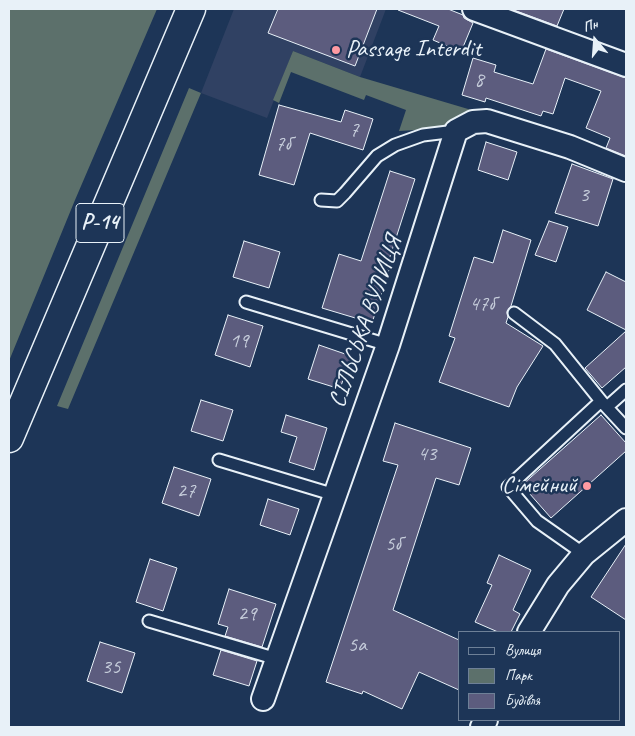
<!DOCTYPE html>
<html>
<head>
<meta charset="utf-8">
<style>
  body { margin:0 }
  #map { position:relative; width:635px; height:736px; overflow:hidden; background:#1d3557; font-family:Caveat,sans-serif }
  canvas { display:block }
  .frame { position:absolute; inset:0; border:10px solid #e8f1f8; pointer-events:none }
  .legend { position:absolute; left:458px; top:631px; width:162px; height:90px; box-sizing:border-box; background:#1d3557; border:1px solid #6e8097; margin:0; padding:6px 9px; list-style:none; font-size:15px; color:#e8f1f8 }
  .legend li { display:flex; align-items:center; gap:10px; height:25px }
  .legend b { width:25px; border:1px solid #6e8097 }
  .north { position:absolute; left:570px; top:15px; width:50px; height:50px; -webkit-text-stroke:4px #1d3557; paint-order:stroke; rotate:342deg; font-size:14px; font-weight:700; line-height:20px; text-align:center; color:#e8f1f8 }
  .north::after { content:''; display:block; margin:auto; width:18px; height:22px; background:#e8f1f8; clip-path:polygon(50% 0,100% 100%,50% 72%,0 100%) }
</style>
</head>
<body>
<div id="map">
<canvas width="635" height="736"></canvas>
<div class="frame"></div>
<ul class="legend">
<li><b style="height:6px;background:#1d3557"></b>Вулиця</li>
<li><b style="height:14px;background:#5c706b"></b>Парк</li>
<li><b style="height:14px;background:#5c5c7e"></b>Будівля</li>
</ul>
<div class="north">Пн</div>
</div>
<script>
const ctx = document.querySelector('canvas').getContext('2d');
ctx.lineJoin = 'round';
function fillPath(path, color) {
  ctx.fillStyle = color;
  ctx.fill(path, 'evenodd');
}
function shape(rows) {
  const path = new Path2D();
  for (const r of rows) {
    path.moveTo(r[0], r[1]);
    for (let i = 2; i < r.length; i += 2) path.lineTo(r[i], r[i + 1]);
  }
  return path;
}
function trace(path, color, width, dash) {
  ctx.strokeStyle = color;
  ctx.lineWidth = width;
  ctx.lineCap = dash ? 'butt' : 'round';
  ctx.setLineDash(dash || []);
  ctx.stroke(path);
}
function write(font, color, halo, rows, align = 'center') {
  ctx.font = font + ' Caveat,sans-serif';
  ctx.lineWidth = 5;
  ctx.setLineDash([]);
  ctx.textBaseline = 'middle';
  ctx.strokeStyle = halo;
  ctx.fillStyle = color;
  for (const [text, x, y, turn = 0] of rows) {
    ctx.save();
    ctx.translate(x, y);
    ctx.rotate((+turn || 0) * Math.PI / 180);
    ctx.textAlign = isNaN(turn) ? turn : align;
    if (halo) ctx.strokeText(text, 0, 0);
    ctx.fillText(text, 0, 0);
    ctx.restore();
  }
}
fillPath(shape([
  [234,9,386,9,360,77,293,51,267,118,201,93]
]), '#304163');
fillPath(shape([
  [9,9,157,9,75,200,9,361],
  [293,51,360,77,485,114,452,128,399,131,406,110,366,95,364,100,291,72,279,103,273,100],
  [189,88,201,93,68,409,57,406]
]), '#5c706b');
const building = shape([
  [278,9,377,9,355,66,268,33,278,9],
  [398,9,448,9,463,15,464,18,473,23,461,52,433,40,439,26,398,10,398,9],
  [511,9,564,9,557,26,511,9],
  [546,49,626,78,626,156,606,148,610,138,586,128,601,91,565,78,553,114,543,111,541,116,486,98,485,102,462,95,473,58,496,65,494,72,533,84,546,49],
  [279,105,341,122,345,110,373,119,363,150,310,133,294,185,259,175,279,105],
  [486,142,517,152,508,180,478,170,486,142],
  [572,164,613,179,598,226,555,213,572,164],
  [390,171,415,179,386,269,389,270,372,323,322,308,339,254,361,261,390,171],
  [549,221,568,227,556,262,535,255,549,221],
  [503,230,531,240,511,306,507,312,508,317,506,323,543,346,517,387,509,407,439,382,455,338,449,336,474,257,493,263,503,230],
  [244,241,280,252,269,288,233,277,244,241],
  [606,272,626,282,626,330,587,310,606,272],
  [228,315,263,326,250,367,215,355,228,315],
  [626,331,626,367,602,388,585,368,626,331],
  [319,345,351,356,340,389,308,379,319,345],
  [201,400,233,410,223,441,191,431,201,400],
  [286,415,327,428,314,470,289,462,297,437,281,432,286,415],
  [601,415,626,443,626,451,551,518,522,485,601,415],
  [395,423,471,448,459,485,436,478,393,610,459,640,459,690,419,672,402,709,363,691,362,694,326,682,398,465,383,461,395,423],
  [174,467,211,479,199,516,162,503,174,467],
  [268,499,299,509,290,535,260,525,268,499],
  [626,544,626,620,591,597,626,544],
  [499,555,531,570,513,610,520,614,511,632,498,632,475,622,492,585,487,583,499,555],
  [150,559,177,568,163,611,136,602,150,559],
  [229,589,276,604,262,647,225,636,228,627,218,624,229,589],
  [100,642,135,653,122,693,87,681,100,642],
  [221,650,257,661,249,686,213,675,221,650]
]);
fillPath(building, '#5c5c7e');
trace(building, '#e8f1f8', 1);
const lane = shape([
  [321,200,337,201,345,193,377,156,395,145,423,135,456,131],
  [246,302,388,345],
  [514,313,555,344,601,401],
  [607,407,626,390],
  [219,460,335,495],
  [584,554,537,521,508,487,601,401,626,428],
  [149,621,277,659]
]);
const street = shape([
  [474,9,626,65],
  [529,632,558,585,584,554,626,520],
  [263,699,388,345,456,131,473,122,487,121,570,147,626,170],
  [482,727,486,720]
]);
const primary = shape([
  [9,438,191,9]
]);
trace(lane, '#e8f1f8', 15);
trace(street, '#e8f1f8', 26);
trace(primary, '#e8f1f8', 31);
trace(lane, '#1d3557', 11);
trace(street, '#1d3557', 22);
trace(primary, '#1d3557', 28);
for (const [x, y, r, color] of [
  [336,50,5,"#ff9aa2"],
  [587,486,5,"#ff9aa2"]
]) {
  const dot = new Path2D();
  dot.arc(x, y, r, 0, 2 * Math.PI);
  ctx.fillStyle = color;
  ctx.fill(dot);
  trace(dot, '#1d3557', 2);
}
write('21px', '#c5ccda', null, [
  ["8",479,80],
  ["7",354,130],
  ["7б",283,144],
  ["3",584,195],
  ["47б",482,304],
  ["19",239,341],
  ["43",427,454],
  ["27",186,491],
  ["5б",393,544],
  ["29",247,614],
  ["5а",357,645],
  ["35",111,667]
]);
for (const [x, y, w] of [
  [100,223,48]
]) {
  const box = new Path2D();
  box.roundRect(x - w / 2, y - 19.5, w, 39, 4);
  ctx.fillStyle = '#1d3557';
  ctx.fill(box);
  trace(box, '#e8f1f8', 1);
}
write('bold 22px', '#e8f1f8', null, [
  ["Р-14",100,223]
]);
write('24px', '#e8f1f8', '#1d3557', [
  ["Passage Interdit",346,50],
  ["Сімейний",577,486,"right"]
], 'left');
write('24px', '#e8f1f8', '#1d3557', [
  ["СІЛЬСЬКА ВУЛИЦЯ",366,322,-71]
]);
</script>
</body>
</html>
